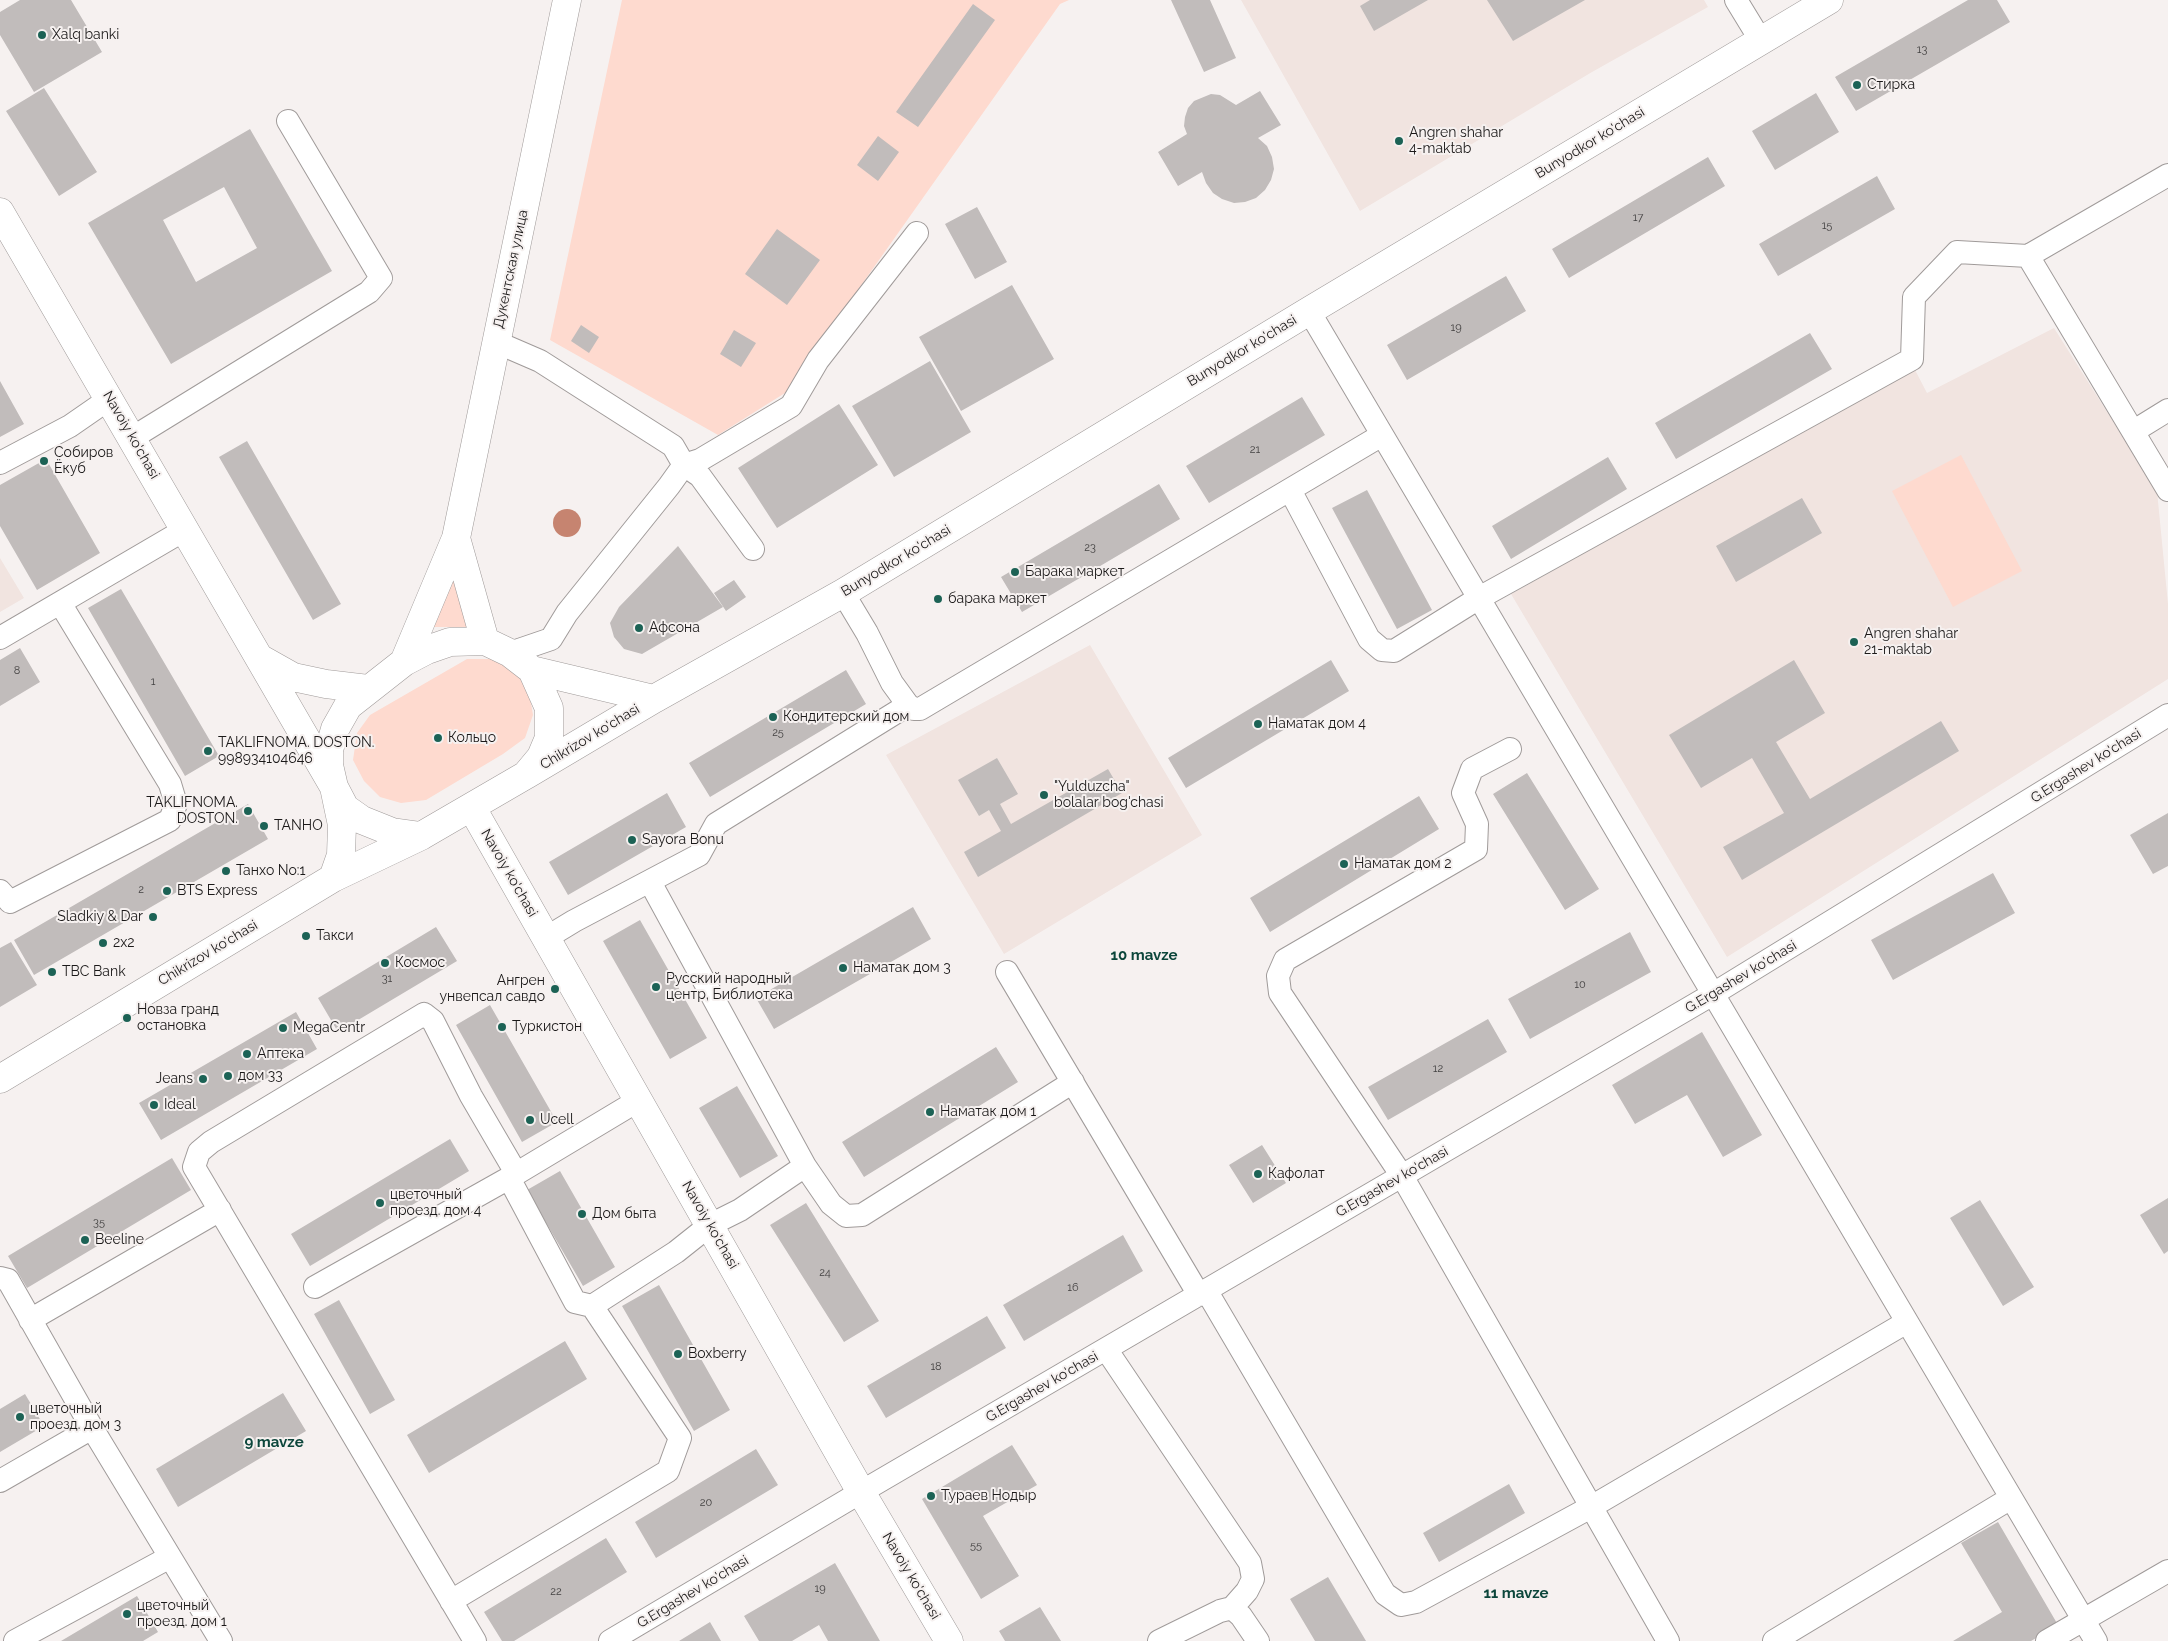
<!DOCTYPE html>
<html>
<head>
<meta charset="utf-8">
<style>
  body { margin:0 }
  canvas { display:block; background:#f6f1f0 }
</style>
</head>
<body>
<canvas width="2168" height="1641"></canvas>
<script>
const ctx = document.querySelector('canvas').getContext('2d');
ctx.lineJoin = 'round';
function fillPath(path, color) {
  ctx.fillStyle = color;
  ctx.fill(path, 'evenodd');
}
function shape(rows) {
  const path = new Path2D();
  for (const r of rows) {
    if (r.length === 3) {
      path.moveTo(r[0] + r[2], r[1]);
      path.arc(r[0], r[1], r[2], 0, 2 * Math.PI);
      continue;
    }
    path.moveTo(r[0], r[1]);
    for (let i = 2; i < r.length; i += 2) path.lineTo(r[i], r[i + 1]);
  }
  return path;
}
function trace(path, color, width, dash) {
  ctx.strokeStyle = color;
  ctx.lineWidth = width;
  ctx.lineCap = dash ? 'butt' : 'round';
  ctx.setLineDash(dash || []);
  ctx.stroke(path);
}
function write(font, color, halo, rows, align = 'center') {
  ctx.font = font + ' Raleway,sans-serif';
  ctx.lineWidth = 4;
  ctx.setLineDash([]);
  ctx.textBaseline = 'middle';
  ctx.strokeStyle = halo;
  ctx.fillStyle = color;
  for (const [text, x, y, turn = 0] of rows) {
    ctx.save();
    ctx.translate(x, y);
    ctx.rotate((+turn || 0) * Math.PI / 180);
    ctx.textAlign = isNaN(turn) ? turn : align;
    if (halo) ctx.strokeText(text, 0, 0);
    ctx.fillText(text, 0, 0);
    ctx.restore();
  }
}
fillPath(shape([
  [1241,0,1704,0,1708,7,1592,72,1360,211],
  [2054,328,2157,491,2168,604,2168,679,1727,957,1511,594,1914,368,1927,393],
  [0,558,24,598,0,612],
  [1090,645,1202,835,1004,954,886,755]
]), '#f1e4e0');
fillPath(shape([
  [622,0,1069,0,1060,4,785,393,718,435,550,340],
  [1961,455,2022,571,1953,607,1892,491],
  [455,574,469,627,429,627],
  [467,659,497,659,519,673,529,691,533,715,525,738,503,754,426,800,401,803,380,797,364,781,353,760,357,733,370,715]
]), '#fedacf');
fillPath(shape([
  [567,523,14]
]), '#c68470');
fillPath(shape([
  [20,0,71,0,102,52,34,92,0,35,0,12],
  [1171,0,1210,0,1236,58,1204,72],
  [1370,0,1428,0,1374,31,1360,6],
  [1487,0,1585,0,1513,41],
  [1968,0,1997,0,2010,22,1856,111,1835,77],
  [973,4,995,20,918,127,896,112],
  [44,88,97,172,59,196,6,111],
  [1260,91,1281,125,1258,138,1267,146,1272,157,1274,169,1271,180,1265,190,1256,198,1245,202,1234,203,1222,199,1213,193,1206,183,1202,172,1178,186,1158,152,1187,134,1184,126,1185,117,1188,108,1194,101,1211,94,1220,95,1236,105],
  [1816,93,1839,132,1775,170,1752,131],
  [250,129,332,271,171,364,88,223],
  [224,187,257,248,196,282,163,220],
  [878,136,899,152,878,181,857,165],
  [1708,157,1725,186,1569,278,1552,249],
  [1877,176,1895,209,1778,276,1759,244],
  [977,207,1007,262,975,279,945,224],
  [777,229,820,260,787,305,745,274],
  [1506,276,1526,311,1407,380,1387,345],
  [1012,285,1054,359,961,411,919,337],
  [581,325,599,337,589,353,571,341],
  [734,330,756,343,741,367,720,354],
  [1810,333,1832,369,1676,459,1655,423],
  [930,361,971,432,894,477,852,406],
  [0,381,24,424,0,437],
  [1302,397,1325,435,1209,503,1186,466],
  [839,404,878,465,777,528,738,468],
  [247,441,341,604,313,620,219,457],
  [1608,457,1627,489,1511,559,1492,526],
  [46,459,100,553,37,590,0,526,0,485],
  [1159,484,1180,519,1022,612,1001,577],
  [1367,490,1432,610,1397,629,1332,508],
  [1802,498,1822,533,1736,582,1716,546],
  [678,546,723,607,642,654,624,649,614,637,610,623,619,607],
  [734,580,746,597,726,611,714,593],
  [121,589,219,756,185,776,88,608],
  [20,648,40,682,0,706,0,660],
  [1331,660,1349,691,1186,788,1168,758],
  [1794,660,1825,713,1776,742,1810,799,1941,721,1959,751,1742,880,1723,847,1784,813,1752,758,1701,788,1669,735],
  [846,670,866,704,710,797,689,763],
  [997,758,1018,794,1000,804,1011,824,1108,769,1122,793,978,877,964,852,1001,831,989,810,979,816,958,780],
  [1527,773,1599,889,1565,910,1493,794],
  [667,793,686,827,568,895,549,862],
  [1419,796,1439,829,1270,932,1250,898],
  [248,804,268,839,34,975,14,940],
  [2168,813,2168,866,2153,874,2130,835],
  [1993,873,2015,913,1893,980,1871,940],
  [913,907,931,939,774,1029,756,998],
  [640,920,707,1038,670,1059,603,941],
  [436,927,457,961,338,1032,318,998],
  [1630,932,1651,972,1530,1039,1508,999],
  [11,942,37,985,0,1007,0,948],
  [490,1005,557,1122,522,1142,456,1025],
  [296,1012,317,1049,161,1140,139,1103],
  [1488,1019,1507,1052,1388,1120,1368,1087],
  [1702,1032,1762,1135,1723,1157,1687,1095,1635,1124,1612,1085],
  [996,1047,1018,1082,864,1177,842,1142],
  [737,1086,778,1156,740,1178,699,1108],
  [450,1139,469,1171,310,1266,291,1234],
  [1262,1145,1286,1183,1253,1203,1229,1165],
  [172,1158,191,1190,27,1288,8,1256],
  [560,1171,615,1267,583,1286,527,1190],
  [2168,1198,2168,1251,2164,1254,2140,1215],
  [1980,1200,2034,1287,2003,1306,1950,1218],
  [806,1203,879,1321,844,1342,770,1225],
  [1123,1235,1143,1271,1024,1341,1003,1305],
  [659,1285,730,1410,694,1431,622,1306],
  [339,1300,395,1400,370,1414,314,1314],
  [987,1316,1006,1348,886,1418,867,1386],
  [565,1341,587,1379,429,1473,407,1435],
  [283,1393,306,1431,178,1507,156,1469],
  [25,1394,44,1426,0,1452,0,1409],
  [1012,1445,1037,1485,983,1516,1019,1576,981,1599,922,1499],
  [756,1449,778,1485,656,1558,635,1522],
  [1509,1484,1525,1513,1439,1562,1423,1533],
  [1998,1522,2058,1625,2031,1641,1953,1641,2002,1612,1961,1543],
  [606,1538,627,1572,514,1641,502,1641,484,1612],
  [835,1563,880,1641,828,1641,819,1625,792,1641,759,1641,744,1616],
  [1328,1577,1366,1641,1315,1641,1290,1599],
  [137,1596,158,1632,143,1641,61,1641],
  [1040,1607,1061,1641,1005,1641,999,1631],
  [710,1622,721,1641,679,1641]
]), '#c1bcbb');
const minor = shape([
  [1736,0,1761,41],
  [2028,256,2168,175],
  [1309,311,2096,1641],
  [496,342,540,361,673,446,684,465,669,486,567,613,551,639,510,653],
  [2134,431,2168,410],
  [132,438,369,292,381,278,288,121],
  [0,463,70,426,109,399],
  [1290,490,1369,639,1382,650,1394,651,1479,598,1912,359,1914,297,1957,252,2028,256,2168,490],
  [753,549,700,476,684,465,700,460,791,406,818,360,917,233],
  [843,593,867,633,892,683,908,705,914,709,920,709,1382,435],
  [0,638,186,529],
  [1510,749,1472,769,1463,793,1477,824,1476,849,1285,960,1278,976,1280,993,1402,1176,1668,1641],
  [0,891,10,902,170,820,176,804,170,784,60,603],
  [546,938,574,921,699,855,716,824,908,705],
  [1007,972,1199,1295],
  [805,1166,831,1204,846,1216,862,1215,1073,1082],
  [509,1178,575,1302,592,1306,676,1252,710,1225,740,1210,805,1166,650,882],
  [0,1278,8,1280,92,1428,221,1641],
  [315,1287,509,1178,639,1100],
  [1206,1290,1385,1594,1401,1605,1416,1602,1591,1507,1907,1322],
  [30,1320,220,1210],
  [1106,1349,1250,1563,1253,1579,1247,1591,1232,1608],
  [0,1481,92,1428],
  [451,1601,668,1471,680,1438,592,1306],
  [15,1641,170,1557],
  [475,1641,194,1167,199,1152,211,1142,424,1014,433,1021,471,1096,516,1173],
  [610,1641,861,1492,1713,994,2168,715],
  [1159,1641,1220,1611,1232,1608,1241,1616,1258,1641],
  [1774,1641,2011,1498],
  [2047,1641,2168,1571]
]);
const major = shape([
  [0,212,334,787,342,825,341,855,333,878],
  [456,538,485,641],
  [485,641,510,653,532,670,549,708,549,738,541,757,526,775,421,836,392,832,362,820,345,808,334,787,329,765,329,750,335,729,348,706,404,662,427,650,450,642,485,641],
  [261,659,293,677,326,684,368,689],
  [404,662,456,538,567,0],
  [532,670,654,699],
  [526,775,654,699,843,593,1309,311,1829,0],
  [472,808,861,1492,949,1641],
  [0,1079,333,878,421,836]
]);
trace(minor, '#a09b9a', 24);
trace(major, '#a09b9a', 29);
trace(minor, '#fff', 22);
trace(major, '#fff', 28);
for (const [x, y, r, color] of [
  [42,35,5,"#1c6255"],
  [1857,85,5,"#1c6255"],
  [1399,141,5,"#1c6255"],
  [44,461,5,"#1c6255"],
  [1015,572,5,"#1c6255"],
  [938,599,5,"#1c6255"],
  [639,628,5,"#1c6255"],
  [1854,642,5,"#1c6255"],
  [773,717,5,"#1c6255"],
  [1258,724,5,"#1c6255"],
  [438,738,5,"#1c6255"],
  [208,751,5,"#1c6255"],
  [1044,795,5,"#1c6255"],
  [248,811,5,"#1c6255"],
  [264,826,5,"#1c6255"],
  [632,840,5,"#1c6255"],
  [1344,864,5,"#1c6255"],
  [226,871,5,"#1c6255"],
  [167,891,5,"#1c6255"],
  [153,917,5,"#1c6255"],
  [306,936,5,"#1c6255"],
  [103,943,5,"#1c6255"],
  [385,963,5,"#1c6255"],
  [843,968,5,"#1c6255"],
  [52,972,5,"#1c6255"],
  [656,987,5,"#1c6255"],
  [555,989,5,"#1c6255"],
  [127,1018,5,"#1c6255"],
  [502,1027,5,"#1c6255"],
  [283,1028,5,"#1c6255"],
  [247,1054,5,"#1c6255"],
  [228,1076,5,"#1c6255"],
  [203,1079,5,"#1c6255"],
  [154,1105,5,"#1c6255"],
  [930,1112,5,"#1c6255"],
  [530,1120,5,"#1c6255"],
  [1258,1174,5,"#1c6255"],
  [380,1203,5,"#1c6255"],
  [582,1214,5,"#1c6255"],
  [85,1240,5,"#1c6255"],
  [678,1354,5,"#1c6255"],
  [20,1417,5,"#1c6255"],
  [931,1496,5,"#1c6255"],
  [127,1614,5,"#1c6255"]
]) {
  const dot = new Path2D();
  dot.arc(x, y, r, 0, 2 * Math.PI);
  ctx.fillStyle = color;
  ctx.fill(dot);
  trace(dot, '#f6f1f0', 2);
}
write('11px', '#444242', null, [
  ["13",1922,50],
  ["17",1638,218],
  ["15",1827,226],
  ["19",1456,328],
  ["21",1255,450],
  ["23",1090,548],
  ["8",17,671],
  ["1",153,682],
  ["25",778,733],
  ["2",141,890],
  ["31",387,979],
  ["10",1580,985],
  ["12",1438,1069],
  ["35",99,1223],
  ["24",825,1273],
  ["16",1073,1288],
  ["18",936,1367],
  ["20",706,1503],
  ["55",976,1546],
  ["19",820,1589],
  ["22",556,1592]
]);
write('14px', '#1b1919', '#f6f1f0', [
  ["Xalq banki",52,35],
  ["Стирка",1867,85],
  ["Angren shahar",1409,133],
  ["4-maktab",1409,149],
  ["Собиров",54,453],
  ["Ёкуб",54,469],
  ["Барака маркет",1025,572],
  ["барака маркет",948,599],
  ["Афсона",649,628],
  ["Angren shahar",1864,634],
  ["21-maktab",1864,650],
  ["Кондитерский дом",783,717],
  ["Наматак дом 4",1268,724],
  ["Кольцо",448,738],
  ["TAKLIFNOMA. DOSTON.",218,743],
  ["998934104646",218,759],
  ["\"Yulduzcha\"",1054,787],
  ["bolalar bog'chasi",1054,803],
  ["TAKLIFNOMA.",238,803,"right"],
  ["DOSTON.",238,819,"right"],
  ["TANHO",274,826],
  ["Sayora Bonu",642,840],
  ["Наматак дом 2",1354,864],
  ["Танхо No:1",236,871],
  ["BTS Express",177,891],
  ["Sladkiy & Dar",143,917,"right"],
  ["Такси",316,936],
  ["2х2",113,943],
  ["Космос",395,963],
  ["Наматак дом 3",853,968],
  ["TBC Bank",62,972],
  ["Русский народный",666,979],
  ["центр, Библиотека",666,995],
  ["Ангрен",545,981,"right"],
  ["унвепсал савдо",545,997,"right"],
  ["Новза гранд",137,1010],
  ["остановка",137,1026],
  ["Туркистон",512,1027],
  ["MegaCentr",293,1028],
  ["Аптека",257,1054],
  ["дом 33",238,1076],
  ["Jeans",193,1079,"right"],
  ["Ideal",164,1105],
  ["Наматак дом 1",940,1112],
  ["Ucell",540,1120],
  ["Кафолат",1268,1174],
  ["цветочный",390,1195],
  ["проезд. дом 4",390,1211],
  ["Дом быта",592,1214],
  ["Beeline",95,1240],
  ["Boxberry",688,1354],
  ["цветочный",30,1409],
  ["проезд. дом 3",30,1425],
  ["Тураев Нодыр",941,1496],
  ["цветочный",137,1606],
  ["проезд. дом 1",137,1622]
], 'left');
write('14px', '#1b1919', '#f6f1f0', [
  ["Bunyodkor ko'chasi",1590,143,-31],
  ["Дукентская улица",511,269,-78],
  ["Bunyodkor ko'chasi",1242,351,-31],
  ["Navoiy ko'chasi",131,435,60],
  ["Bunyodkor ko'chasi",896,561,-31],
  ["Chikrizov ko'chasi",590,737,-31],
  ["G.Ergashev ko'chasi",2086,766,-32],
  ["Navoiy ko'chasi",509,873,60],
  ["Chikrizov ko'chasi",208,953,-31],
  ["G.Ergashev ko'chasi",1741,977,-31],
  ["G.Ergashev ko'chasi",1392,1182,-30],
  ["Navoiy ko'chasi",710,1225,60],
  ["G.Ergashev ko'chasi",1042,1387,-30],
  ["Navoiy ko'chasi",911,1576,59],
  ["G.Ergashev ko'chasi",693,1592,-31]
]);
write('bold 15px', '#0c463b', '#f6f1f0', [
  ["10 mavze",1144,955],
  ["9 mavze",274,1442],
  ["11 mavze",1516,1593]
]);
</script>
</body>
</html>
